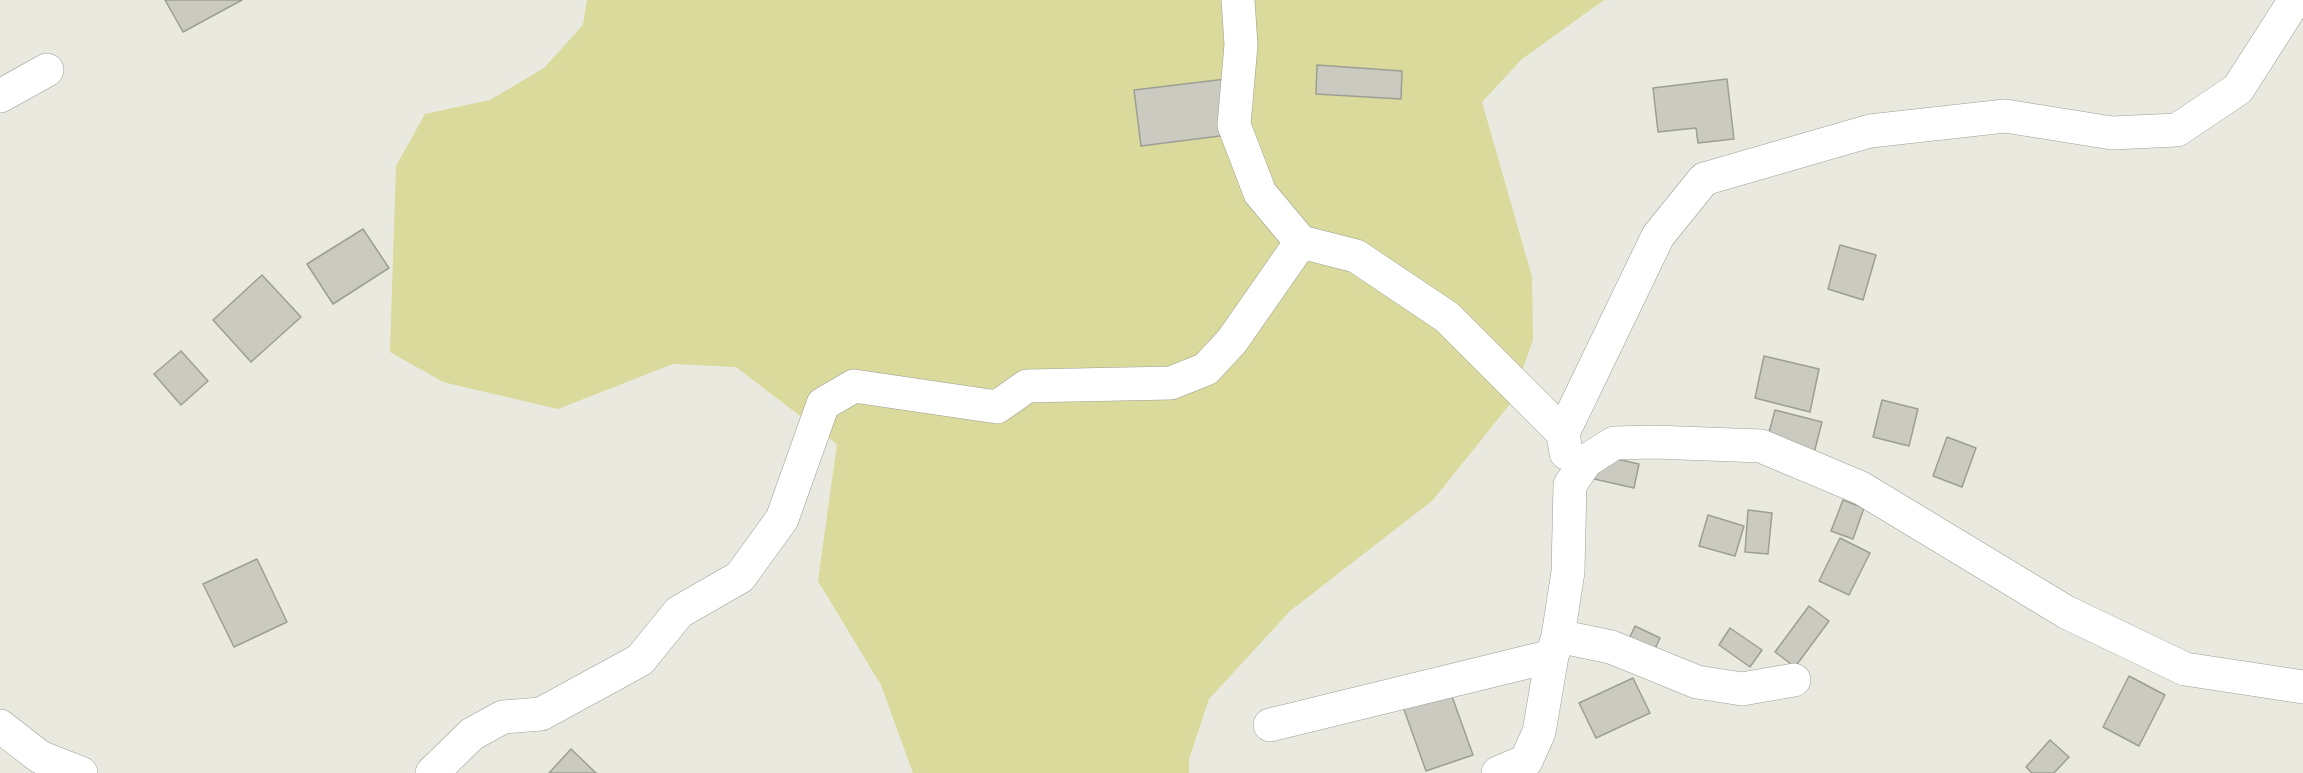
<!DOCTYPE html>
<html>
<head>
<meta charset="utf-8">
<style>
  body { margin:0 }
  canvas { display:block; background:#e9e9df }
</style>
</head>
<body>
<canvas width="2303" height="773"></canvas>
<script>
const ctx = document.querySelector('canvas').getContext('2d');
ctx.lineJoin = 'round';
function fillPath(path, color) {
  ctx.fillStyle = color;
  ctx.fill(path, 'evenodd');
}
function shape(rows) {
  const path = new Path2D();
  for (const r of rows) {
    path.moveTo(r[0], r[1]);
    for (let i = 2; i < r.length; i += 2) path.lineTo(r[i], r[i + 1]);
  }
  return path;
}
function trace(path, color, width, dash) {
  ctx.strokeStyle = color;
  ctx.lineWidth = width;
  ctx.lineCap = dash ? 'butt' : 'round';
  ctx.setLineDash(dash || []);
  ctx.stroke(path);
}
fillPath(shape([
  [587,0,1604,0,1522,59,1482,102,1532,277,1533,340,1510,404,1433,500,1290,611,1209,699,1189,759,1189,773,913,773,881,685,818,581,837,444,736,367,673,364,558,409,443,382,390,352,396,166,425,114,490,100,544,68,583,25]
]), '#d9da9c');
const building = shape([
  [165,0,242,0,183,32,165,0],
  [1317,65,1402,71,1401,99,1316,94,1317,65],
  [1243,77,1251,132,1141,146,1134,90,1243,77],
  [1727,79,1734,139,1698,143,1696,128,1658,132,1653,88,1727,79],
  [363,229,389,268,333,304,307,264,363,229],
  [1840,245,1876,255,1863,300,1828,289,1840,245],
  [262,275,301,317,251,362,213,320,262,275],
  [181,351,208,381,181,405,154,374,181,351],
  [1764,356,1819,369,1810,412,1755,398,1764,356],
  [1882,400,1918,409,1909,446,1873,437,1882,400],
  [1775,410,1822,422,1814,453,1767,440,1775,410],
  [1947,437,1976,448,1962,487,1933,476,1947,437],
  [1599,455,1639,464,1634,488,1594,479,1599,455],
  [1843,500,1864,508,1853,539,1831,531,1843,500],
  [1748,510,1772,513,1768,554,1745,552,1748,510],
  [1708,515,1744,526,1735,556,1699,546,1708,515],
  [1840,538,1870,553,1849,595,1819,581,1840,538],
  [257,559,287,622,234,647,203,584,257,559],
  [1809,606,1829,621,1795,667,1775,652,1809,606],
  [1635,626,1660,638,1649,662,1624,650,1635,626],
  [1730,628,1762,650,1750,667,1719,645,1730,628],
  [2129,676,2165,695,2139,746,2103,727,2129,676],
  [1633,678,1650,713,1596,738,1579,703,1633,678],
  [1449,688,1473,755,1426,771,1402,704,1449,688],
  [2050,740,2069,757,2054,773,2032,773,2026,767,2050,740],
  [571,749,596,773,549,773,571,749]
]);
fillPath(building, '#cacac0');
trace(building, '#9d9e94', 1.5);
const minor = shape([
  [1238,0,1241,45,1234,125,1260,193,1301,242,1356,256,1447,317,1563,433,1566,453],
  [0,96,47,70],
  [1563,433,1658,236,1704,179,1870,131,2005,116,2112,133,2177,130,2238,89,2295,0],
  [1558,636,1611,647,1697,682,1742,689,1794,680],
  [1270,725,1552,656,1558,636,1568,572,1570,485,1586,461,1614,443,1654,442,1761,446,1861,488,2066,612,2185,669,2303,687],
  [0,726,40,757,81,773],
  [432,773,472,734,503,717,541,714,640,660,679,612,740,577,782,519,823,404,854,386,997,407,1027,386,1171,383,1206,369,1232,341,1301,242],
  [1498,773,1526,761,1539,732,1552,656]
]);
trace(minor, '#9d9e94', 34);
trace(minor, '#fff', 33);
</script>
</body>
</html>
